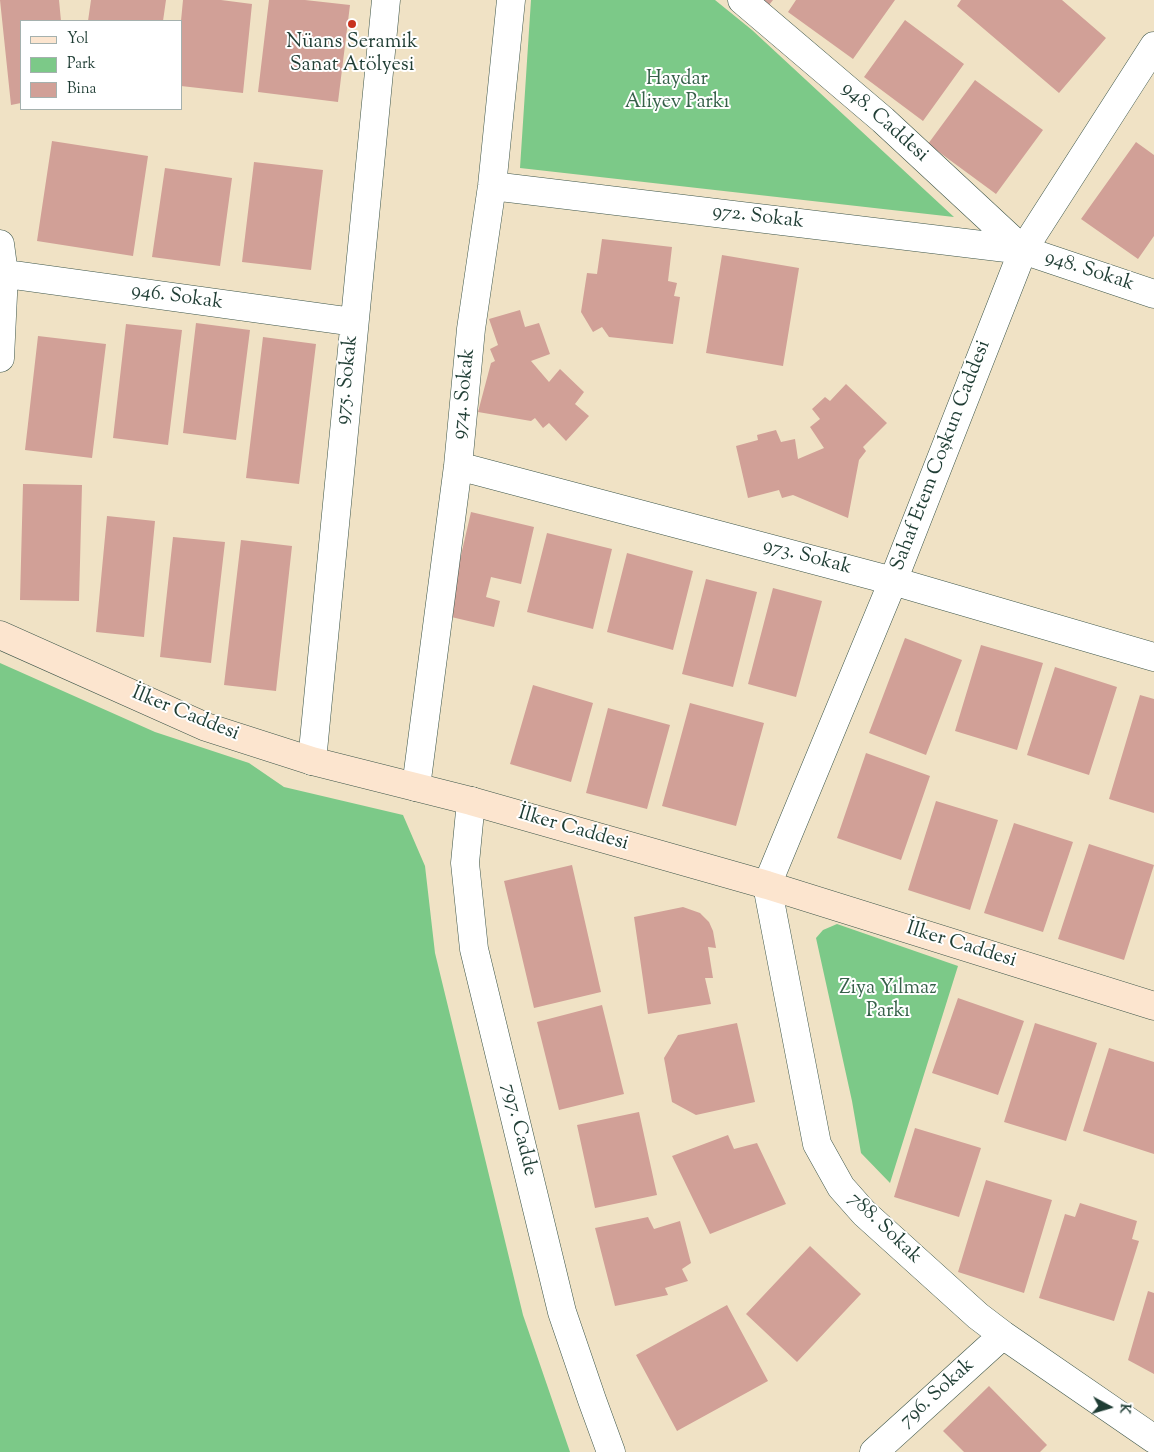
<!DOCTYPE html>
<html>
<head>
<meta charset="utf-8">
<style>
  body { margin:0 }
  #map { position:relative; width:1154px; height:1452px; overflow:hidden; background:#f0e2c5; font-family:"Sorts Mill Goudy",serif }
  canvas { display:block }
  .legend { position:absolute; left:20px; top:20px; width:162px; height:90px; box-sizing:border-box; background:#fff; border:1px solid #a5b1ae; margin:0; padding:6px 9px; list-style:none; font-size:15px; color:#1f3d34 }
  .legend li { display:flex; align-items:center; gap:10px; height:25px }
  .legend b { width:25px; border:1px solid #a5b1ae }
  .north { position:absolute; left:1084px; top:1382px; width:50px; height:50px; -webkit-text-stroke:4px #fff; paint-order:stroke; rotate:96deg; font-size:14px; font-weight:700; line-height:20px; text-align:center; color:#1f3d34 }
  .north::after { content:''; display:block; margin:auto; width:18px; height:22px; background:#1f3d34; clip-path:polygon(50% 0,100% 100%,50% 72%,0 100%) }
</style>
</head>
<body>
<div id="map">
<canvas width="1154" height="1452"></canvas>
<ul class="legend">
<li><b style="height:6px;background:#fce5cf"></b>Yol</li>
<li><b style="height:14px;background:#7cc988"></b>Park</li>
<li><b style="height:14px;background:#d1a097"></b>Bina</li>
</ul>
<div class="north">K</div>
</div>
<script>
const ctx = document.querySelector('canvas').getContext('2d');
ctx.lineJoin = 'round';
function fillPath(path, color) {
  ctx.fillStyle = color;
  ctx.fill(path, 'evenodd');
}
function shape(rows) {
  const path = new Path2D();
  for (const r of rows) {
    path.moveTo(r[0], r[1]);
    for (let i = 2; i < r.length; i += 2) path.lineTo(r[i], r[i + 1]);
  }
  return path;
}
function trace(path, color, width, dash) {
  ctx.strokeStyle = color;
  ctx.lineWidth = width;
  ctx.lineCap = dash ? 'butt' : 'round';
  ctx.setLineDash(dash || []);
  ctx.stroke(path);
}
function write(font, color, halo, rows, align = 'center') {
  ctx.font = font + ' "Sorts Mill Goudy",serif';
  ctx.lineWidth = 4;
  ctx.setLineDash([]);
  ctx.textBaseline = 'middle';
  ctx.strokeStyle = halo;
  ctx.fillStyle = color;
  for (const [text, x, y, turn = 0] of rows) {
    ctx.save();
    ctx.translate(x, y);
    ctx.rotate((+turn || 0) * Math.PI / 180);
    ctx.textAlign = isNaN(turn) ? turn : align;
    if (halo) ctx.strokeText(text, 0, 0);
    ctx.fillText(text, 0, 0);
    ctx.restore();
  }
}
fillPath(shape([
  [531,0,715,0,752,30,954,217,520,168],
  [0,663,155,732,249,763,284,787,403,815,425,866,435,953,523,1315,570,1452,0,1452],
  [837,924,958,966,890,1183,861,1153,852,1101,816,938,823,930]
]), '#7cc988');
fillPath(shape([
  [0,0,59,0,61,21,21,21,21,103,11,105],
  [91,0,166,0,163,21,88,21],
  [183,0,221,0,252,4,243,93,181,86,181,21],
  [269,0,305,0,350,5,338,102,258,92],
  [762,0,773,0,769,5],
  [796,0,895,0,853,59,788,12],
  [961,0,1062,0,1106,38,1059,93,957,6],
  [905,20,964,64,923,121,864,77],
  [975,80,1043,130,996,194,928,144],
  [52,141,148,156,133,256,37,241],
  [1136,142,1154,155,1154,236,1138,259,1081,219],
  [254,162,323,170,311,270,242,262],
  [165,168,232,178,220,266,152,257],
  [602,239,672,247,668,281,677,283,674,296,680,297,673,344,609,337,602,327,593,332,581,312,587,273,597,274],
  [722,255,799,268,783,366,706,353],
  [520,310,525,327,539,323,550,354,531,361,549,382,560,369,584,392,575,404,589,416,566,441,549,423,543,428,535,418,531,421,478,412,491,363,495,361,490,349,498,345,489,319],
  [196,323,250,330,236,440,183,433],
  [126,324,182,330,168,445,113,438],
  [38,336,106,344,92,458,25,450],
  [263,337,316,344,299,484,246,478],
  [846,384,887,423,863,447,866,451,859,460,848,518,793,495,782,498,779,490,748,498,736,446,758,440,757,435,776,430,781,442,795,439,798,459,824,448,810,427,820,419,812,409,825,397,830,401],
  [23,484,82,485,79,601,20,600],
  [471,512,534,527,521,584,491,577,486,597,500,601,494,627,447,616],
  [107,516,155,521,144,637,96,632],
  [547,533,612,549,593,629,527,612],
  [173,537,225,542,211,663,160,657],
  [241,540,292,546,276,691,224,685],
  [627,553,693,571,673,650,607,632],
  [706,579,757,592,733,687,682,674],
  [773,588,822,601,796,697,748,684],
  [905,638,962,660,926,755,869,733],
  [981,645,1043,663,1017,750,955,731],
  [1055,667,1117,687,1089,775,1027,755],
  [533,685,593,703,571,782,510,764],
  [1140,695,1154,699,1154,813,1109,799],
  [690,703,764,723,736,826,662,806],
  [608,708,670,725,647,809,586,793],
  [866,753,930,776,901,860,837,838],
  [936,801,998,820,970,910,908,890],
  [1014,823,1073,842,1043,932,984,913],
  [1089,844,1154,865,1124,960,1058,939],
  [572,865,601,992,534,1008,504,881],
  [683,907,700,913,709,922,713,931,716,948,708,947,713,978,705,978,711,1004,648,1014,634,917],
  [958,998,1024,1021,998,1095,932,1073],
  [602,1005,624,1094,559,1110,537,1022],
  [737,1023,755,1102,696,1115,672,1102,664,1058,678,1035],
  [1035,1023,1097,1043,1066,1141,1004,1122],
  [1109,1048,1154,1062,1154,1154,1083,1131],
  [639,1112,657,1195,595,1208,577,1125],
  [915,1128,981,1148,959,1217,894,1197],
  [728,1135,734,1149,757,1143,786,1204,710,1234,672,1156],
  [986,1180,1052,1200,1024,1293,958,1272],
  [1080,1203,1137,1221,1132,1239,1139,1241,1114,1321,1039,1298,1065,1214,1075,1217],
  [648,1217,654,1229,680,1221,691,1263,682,1269,688,1281,665,1288,668,1295,615,1306,595,1228],
  [810,1246,861,1294,797,1362,746,1314],
  [1148,1291,1154,1293,1154,1374,1128,1360],
  [727,1305,768,1381,677,1431,636,1355],
  [989,1386,1047,1445,1040,1452,964,1452,943,1431]
]), '#d1a097');
const minor = shape([
  [742,0,883,120,1023,250],
  [1154,46,1023,250,893,581,767,885,817,1144,841,1187,864,1213,978,1316,1003,1335,1154,1439],
  [492,186,1023,250,1154,294],
  [0,244,4,274,0,358],
  [0,273,354,322],
  [458,466,893,581,1154,657],
  [312,761,386,0],
  [416,787,458,466,471,329,492,186,511,0],
  [471,801,465,863,474,949,562,1312,592,1400,611,1452],
  [874,1452,1003,1335]
]);
const secondary = shape([
  [0,635,206,727,312,761,471,801,767,885,1154,1006]
]);
trace(minor, '#3e564a', 29);
trace(secondary, '#3e564a', 29);
trace(minor, '#fff', 28);
trace(secondary, '#fce5cf', 28);
for (const [x, y, r, color] of [
  [352,24,5,"#c8321e"]
]) {
  const dot = new Path2D();
  dot.arc(x, y, r, 0, 2 * Math.PI);
  ctx.fillStyle = color;
  ctx.fill(dot);
  trace(dot, '#fff', 2);
}
write('20px', '#1f3d34', '#fff', [
  ["Nüans Seramik",352,44],
  ["Sanat Atölyesi",352,67]
]);
write('20px', '#366049', '#fff', [
  ["Haydar",677,81],
  ["Aliyev Parkı",677,104],
  ["Ziya Yılmaz",888,990],
  ["Parkı",888,1013]
]);
write('20px', '#1f3d34', '#fff', [
  ["948. Caddesi",884,123,42],
  ["972. Sokak",758,218,7],
  ["948. Sokak",1089,272,18],
  ["946. Sokak",177,298,8],
  ["975. Sokak",348,380,-84],
  ["974. Sokak",465,394,-84],
  ["Sahaf Etem Coşkun Caddesi",942,456,-69],
  ["973. Sokak",807,558,15],
  ["İlker Caddesi",185,715,22],
  ["İlker Caddesi",573,830,16],
  ["İlker Caddesi",961,946,17],
  ["797. Cadde",518,1130,76],
  ["788. Sokak",884,1229,44],
  ["796. Sokak",938,1394,-42]
]);
</script>
</body>
</html>
